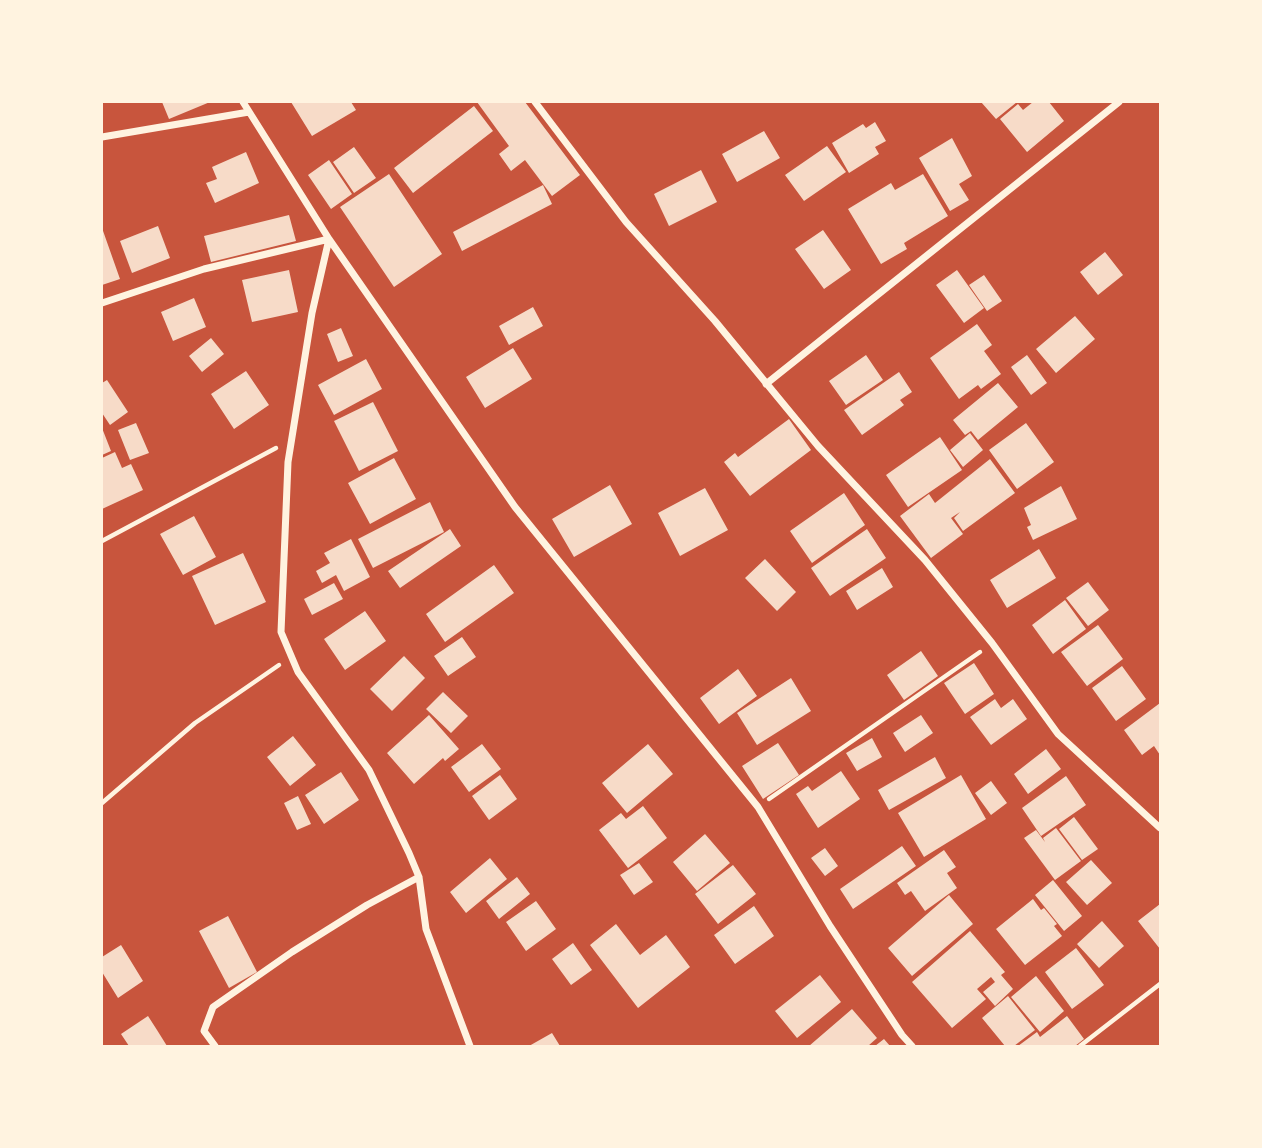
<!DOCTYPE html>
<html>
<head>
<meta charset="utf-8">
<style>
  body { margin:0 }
  #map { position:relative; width:1262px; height:1148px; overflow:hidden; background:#c8553d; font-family:"Asap Condensed",sans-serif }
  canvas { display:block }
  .frame { position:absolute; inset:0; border:103px solid #fff3e0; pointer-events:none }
</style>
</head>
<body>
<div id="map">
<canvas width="1262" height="1148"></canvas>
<div class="frame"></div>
</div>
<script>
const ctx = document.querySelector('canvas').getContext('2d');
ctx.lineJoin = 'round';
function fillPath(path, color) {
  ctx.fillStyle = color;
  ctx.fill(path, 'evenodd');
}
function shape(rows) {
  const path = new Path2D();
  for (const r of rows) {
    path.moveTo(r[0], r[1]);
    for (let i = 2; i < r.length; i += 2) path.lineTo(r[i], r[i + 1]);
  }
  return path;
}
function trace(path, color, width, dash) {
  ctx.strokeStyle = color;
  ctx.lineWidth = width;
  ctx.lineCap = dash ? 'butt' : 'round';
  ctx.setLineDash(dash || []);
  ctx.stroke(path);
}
fillPath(shape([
  [162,102,210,102,169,119],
  [291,102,351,102,356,110,312,136],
  [477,102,525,102,580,175,552,196,525,160,511,171,499,154,509,146],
  [981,102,1017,102,996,119],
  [1033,102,1049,102,1064,121,1027,152,1000,119,1018,104,1023,110],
  [474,106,493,131,413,193,394,168],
  [875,122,886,141,875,147,879,154,849,173,832,143,863,124,866,128],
  [764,131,780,158,737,182,722,154],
  [952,138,972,176,959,184,969,200,950,211,919,158],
  [827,146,846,172,804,201,785,175],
  [354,147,376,178,354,193,333,162],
  [246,152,259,183,215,203,206,183,217,179,212,167],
  [329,160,352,194,331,209,308,175],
  [701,170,717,202,669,226,654,194],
  [389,174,442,254,394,287,340,207],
  [923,174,948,216,904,243,907,249,881,264,848,209,891,183,895,190],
  [543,185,552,204,462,251,453,232],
  [289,215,296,241,211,262,204,236],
  [158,226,170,258,132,273,120,241],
  [102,228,120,279,102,285],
  [823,230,851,270,824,289,795,249],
  [1105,252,1123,275,1098,295,1080,272],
  [289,270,298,312,252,322,242,280],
  [957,270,984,308,964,323,936,285],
  [984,275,1002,301,987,311,969,285],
  [194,298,206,327,173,341,161,312],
  [533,307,543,326,509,345,499,326],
  [1075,316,1095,339,1056,373,1036,349],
  [977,324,992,345,984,351,1001,374,981,389,978,385,959,399,930,358],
  [341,328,353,356,338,362,327,334],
  [211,338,224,354,202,372,189,356],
  [513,348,532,379,485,408,466,377],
  [866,355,883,380,846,405,829,381],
  [1027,355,1047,383,1031,395,1011,367],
  [366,359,382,389,334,415,318,385],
  [246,371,269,405,234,429,211,394],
  [899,372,912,392,900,400,904,405,862,435,844,410],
  [107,380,128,412,110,425,102,413,102,383],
  [998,383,1018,407,978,440,971,431,965,435,953,420],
  [373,402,398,451,359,471,334,421],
  [789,419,811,450,750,496,724,462,735,453,738,457],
  [136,423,149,453,130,460,118,430],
  [1026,423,1054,462,1017,489,989,450],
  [102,428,111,451,102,455],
  [970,433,983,450,963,467,950,450],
  [940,437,962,470,908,507,886,475],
  [115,452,122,468,131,464,143,490,102,509,102,458],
  [394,458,416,499,370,524,348,483],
  [990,459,1015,493,963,531,954,518,960,512,951,518,963,534,931,558,900,516,929,494,935,503],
  [610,485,632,524,574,557,552,519],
  [1061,486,1077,519,1033,540,1027,527,1031,525,1024,508],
  [705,488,728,530,680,556,658,513],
  [844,493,865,525,812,563,790,531],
  [430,502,444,532,373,568,358,539],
  [194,516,216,557,183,575,160,534],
  [450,529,461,546,400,588,388,571],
  [867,529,886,558,830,596,811,568],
  [351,539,370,577,344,591,336,575,322,583,316,571,330,563,324,553],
  [1039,549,1056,578,1007,608,990,580],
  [243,553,266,602,215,625,192,576],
  [765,559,796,592,777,611,745,578],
  [494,565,514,593,445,642,426,614],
  [882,568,893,587,857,610,846,591],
  [1088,582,1109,610,1088,626,1066,598],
  [334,583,343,599,312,615,304,599],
  [1065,600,1086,629,1053,654,1032,625],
  [365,611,386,641,345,670,324,639],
  [1098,625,1123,659,1087,686,1061,652],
  [462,637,476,657,448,676,434,656],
  [921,651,938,676,904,700,887,675],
  [404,656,425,678,392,711,370,689],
  [974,663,994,694,965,714,944,683],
  [1122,666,1146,699,1116,721,1092,688],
  [738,669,757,696,719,724,700,698],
  [791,678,811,711,757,745,737,713],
  [443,692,468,716,451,733,426,709],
  [995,699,1001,708,1013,699,1027,719,991,745,970,717],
  [1160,703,1160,755,1154,746,1142,755,1124,730],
  [429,715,459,749,445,761,443,758,414,784,387,753],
  [921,715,933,733,905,752,893,733],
  [293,736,316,765,290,786,267,757],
  [872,738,882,757,857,771,846,753],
  [778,743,799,775,763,799,742,766],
  [482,744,501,769,469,792,451,767],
  [648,744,673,774,627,813,602,783],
  [1046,749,1061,769,1028,794,1014,774],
  [935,757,946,778,889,810,878,790],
  [841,771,860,799,818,828,796,794,808,786,812,791],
  [341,772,359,800,324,824,305,795],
  [500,775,517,799,489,820,472,796],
  [961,775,986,819,924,857,898,813],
  [1066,776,1086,805,1041,836,1022,808],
  [991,781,1007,803,991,815,975,793],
  [298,796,311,824,297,830,284,803],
  [643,806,667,838,628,868,599,830,621,813,626,819],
  [1074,817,1098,849,1082,860,1059,829],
  [1056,828,1081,861,1055,880,1024,838,1036,830,1045,842,1043,838],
  [705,834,730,863,697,891,673,862],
  [902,846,916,866,853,909,840,889],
  [825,848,838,866,825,876,811,858],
  [944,850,956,867,947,873,957,888,925,911,911,891,905,895,897,883],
  [490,858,507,879,466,913,450,892],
  [1091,860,1112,883,1087,905,1066,882],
  [639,863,653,882,634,895,620,875],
  [733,865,756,894,718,924,695,894],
  [517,877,530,894,499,919,486,901],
  [1053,880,1082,916,1064,931,1035,895],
  [949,895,973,924,912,976,888,948],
  [1033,899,1041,910,1044,908,1057,924,1054,926,1062,936,1025,965,996,929],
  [536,901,556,929,526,951,506,922],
  [1160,904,1160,949,1138,921],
  [754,906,774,936,735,964,714,935],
  [228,916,257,972,229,988,199,931],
  [1102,921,1124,946,1099,968,1077,944],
  [616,924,640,955,666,935,690,967,638,1008,590,945],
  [970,931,1005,972,1001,975,1013,989,995,1006,983,992,995,982,991,977,977,989,986,999,952,1028,912,982],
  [573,943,592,970,571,985,552,959],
  [121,945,143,981,118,998,102,972,102,957],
  [1076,948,1104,985,1072,1009,1045,972],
  [820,975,841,1002,797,1038,775,1011],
  [1036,976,1064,1011,1040,1032,1011,997],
  [1008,996,1035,1030,1014,1046,1005,1046,982,1018],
  [852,1009,877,1038,868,1046,809,1046],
  [148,1016,157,1030,167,1046,129,1046,121,1034],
  [1067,1016,1084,1039,1075,1046,1018,1046,1037,1032,1040,1037],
  [552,1033,560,1046,529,1046],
  [884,1039,890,1046,875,1046]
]), '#f7dbc8');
trace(shape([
  [102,541,276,448],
  [769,799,980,652],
  [102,803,195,723,279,665],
  [1080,1046,1160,984]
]), '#fff3e0', 4.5);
trace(shape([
  [243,102,329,239,515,507,758,807,830,926,902,1035,912,1046],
  [535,102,626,222,715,321,818,446,925,560,992,643,1058,734,1160,828],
  [102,137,249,112],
  [102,303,204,269,329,239,312,313,288,462,281,632,298,672,369,770,409,853,419,877,426,929,470,1046],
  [766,384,1119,102],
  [215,1046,204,1031,213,1007,292,952,367,905,419,877]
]), '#fff3e0', 7);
</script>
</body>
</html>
